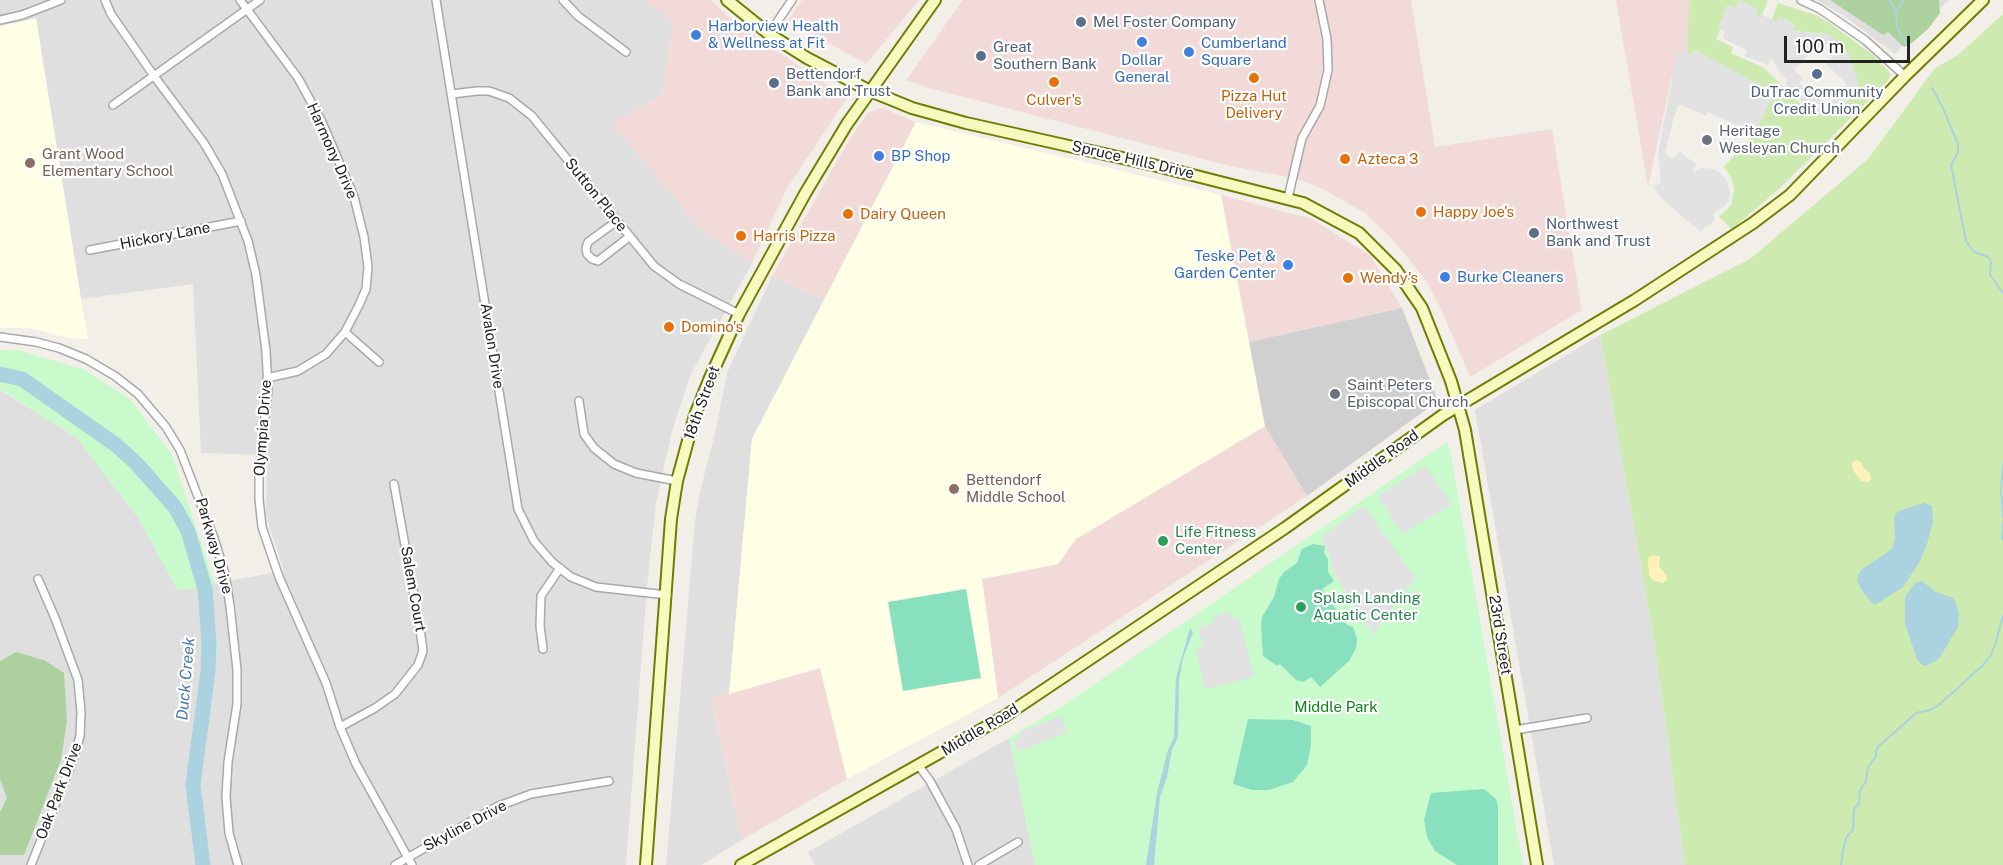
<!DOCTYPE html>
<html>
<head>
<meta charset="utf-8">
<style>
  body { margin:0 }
  #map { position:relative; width:2003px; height:865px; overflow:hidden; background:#f2efe9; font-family:"Public Sans",sans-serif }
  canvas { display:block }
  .scale { position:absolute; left:1784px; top:36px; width:126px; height:27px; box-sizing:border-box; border:3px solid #222; border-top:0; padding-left:8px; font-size:18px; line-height:21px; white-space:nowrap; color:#222; -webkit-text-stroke:4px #fff; paint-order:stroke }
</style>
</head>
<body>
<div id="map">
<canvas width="2003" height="865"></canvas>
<div class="scale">100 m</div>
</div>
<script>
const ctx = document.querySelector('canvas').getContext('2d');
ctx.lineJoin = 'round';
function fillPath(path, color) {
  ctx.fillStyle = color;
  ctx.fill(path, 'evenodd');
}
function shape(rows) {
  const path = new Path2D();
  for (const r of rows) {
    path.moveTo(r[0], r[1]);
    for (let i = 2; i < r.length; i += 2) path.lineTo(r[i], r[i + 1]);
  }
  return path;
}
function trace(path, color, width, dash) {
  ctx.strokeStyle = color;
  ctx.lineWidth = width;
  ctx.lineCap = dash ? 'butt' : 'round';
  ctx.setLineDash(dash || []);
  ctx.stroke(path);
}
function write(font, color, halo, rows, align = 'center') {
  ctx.font = font + ' "Public Sans",sans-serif';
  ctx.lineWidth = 4.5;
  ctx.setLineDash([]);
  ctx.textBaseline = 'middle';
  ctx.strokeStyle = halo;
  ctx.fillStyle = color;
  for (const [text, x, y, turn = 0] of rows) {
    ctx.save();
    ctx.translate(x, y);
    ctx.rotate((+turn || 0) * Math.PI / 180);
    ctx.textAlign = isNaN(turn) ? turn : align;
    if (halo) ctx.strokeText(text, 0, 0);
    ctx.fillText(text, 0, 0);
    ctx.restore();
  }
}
fillPath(shape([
  [0,0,646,0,673,21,663,94,613,124,702,229,752,263,690,376,672,431,656,503,647,586,626,865,0,865,0,390,76,437,139,519,178,590,284,571,266,516,267,455,201,453,193,284,81,299,36,19,0,25],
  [1816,0,1949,0,1919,28,1895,54,1843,15],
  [772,276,824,300,752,439,729,694,711,698,742,840,701,865,666,865,695,520,701,488,715,433,727,373],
  [1600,335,1654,640,1685,865,1554,865,1475,410],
  [1009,738,1035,865,815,865,808,852]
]), '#e0dfdf');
fillPath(shape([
  [646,0,711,0,735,23,847,98,786,190,752,263,702,229,612,124,663,94,672,21],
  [802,0,919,0,866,64,788,20],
  [963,0,1411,0,1435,147,1552,129,1582,310,1470,377,1442,311,1427,282,1395,242,1365,213,1323,189,1298,179,1230,166,933,89,906,80],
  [1616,0,1692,0,1688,46,1671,79,1648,187],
  [882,108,916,122,824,300,772,276,849,140,869,112],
  [1221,195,1312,219,1371,256,1402,308,1249,342],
  [1265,426,1307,496,998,698,982,579,1058,564,1076,539],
  [820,668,847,779,742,840,711,698]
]), '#f2dad9');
fillPath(shape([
  [36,18,81,299,88,339,69,338,31,328,0,328,0,27],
  [916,122,1221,195,1265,426,1076,539,1058,564,982,579,998,698,847,779,820,668,729,694,752,439]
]), '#ffffe5');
fillPath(shape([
  [1402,308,1438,401,1307,496,1265,426,1249,342]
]), '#d0d0d0');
fillPath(shape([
  [1689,0,1768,0,1762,15,1756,16,1739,1,1736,8,1718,28,1721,29,1716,39,1733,47,1731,53,1764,68,1805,108,1812,111,1816,111,1820,114,1835,113,1856,92,1858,82,1849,55,1828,34,1793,31,1794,24,1776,24,1772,19,1778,3,1818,16,1828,22,1873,55,1891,74,1887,82,1779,189,1732,229,1719,217,1731,205,1734,189,1731,177,1724,167,1754,133,1695,50,1691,55,1687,54],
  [2003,14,2003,865,1685,865,1654,640,1600,335,1750,259,1868,159,1935,68,1958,55]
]), '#cdebb0');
fillPath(shape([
  [1830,0,1939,0,1940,13,1929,28,1912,43,1904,47,1888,32,1883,35],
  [16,652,44,660,64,673,67,720,61,760,24,855,0,855,0,812,7,798,0,779,0,661]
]), '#add19e');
fillPath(shape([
  [1856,460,1860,461,1863,467,1870,474,1871,479,1869,482,1861,481,1853,470,1852,463],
  [1654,555,1660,557,1659,567,1667,576,1667,580,1663,583,1652,580,1649,575,1648,561,1649,557]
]), '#fff1ba');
fillPath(shape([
  [0,350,18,350,85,370,130,399,172,455,215,584,178,591,139,519,76,437,0,389],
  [1447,442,1450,450,1523,865,1035,865,1009,738,1061,707]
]), '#c8facc');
fillPath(shape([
  [1313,544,1325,546,1324,553,1328,559,1328,572,1334,581,1322,589,1347,625,1353,627,1357,639,1356,648,1349,661,1320,687,1311,677,1303,682,1296,680,1280,664,1277,666,1263,656,1261,624,1262,617,1274,597,1279,579,1284,572,1297,563,1302,549],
  [966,589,981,678,903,691,888,602],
  [1248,719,1293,720,1311,726,1311,745,1307,765,1293,782,1269,790,1252,790,1233,784],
  [1484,789,1496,799,1498,806,1498,865,1457,865,1435,851,1427,837,1424,820,1431,793]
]), '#88e0be');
fillPath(shape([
  [1739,1,1758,9,1756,16,1762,15,1772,19,1776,23,1779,17,1794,23,1793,31,1828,34,1832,37,1849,55,1858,82,1858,88,1856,92,1832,115,1824,115,1816,111,1812,111,1807,107,1786,86,1787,80,1780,73,1773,60,1770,59,1768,65,1745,56,1747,50,1726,40,1723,37,1724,31,1718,28,1727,5,1736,8],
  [1828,42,1838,51,1826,64,1847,84,1828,105,1809,88,1807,90,1799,83,1803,78,1794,70,1813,50,1817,54],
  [1695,50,1775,93,1754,133,1708,112,1706,116,1684,106,1678,105,1672,124,1665,153,1668,156,1673,158,1680,152,1697,165,1692,170,1694,173,1698,169,1703,168,1714,169,1719,172,1727,181,1730,191,1729,200,1726,205,1714,213,1713,216,1715,219,1708,227,1706,226,1701,232,1665,202,1653,186,1661,183,1658,154,1677,52,1687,52,1690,56],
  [1426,466,1452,504,1402,534,1378,496],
  [1364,506,1416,579,1384,616,1374,635,1333,572,1330,557,1321,537],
  [1229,611,1231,618,1238,617,1254,677,1205,689,1196,649,1204,647,1198,628,1214,622,1214,616],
  [1060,716,1067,732,1018,752,1013,740,1021,737,1020,732]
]), '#e2e2e2');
fillPath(shape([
  [1924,503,1932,506,1933,521,1927,544,1919,563,1903,587,1877,604,1873,604,1862,591,1857,581,1859,573,1862,569,1892,549,1895,540,1894,518,1898,511],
  [1922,581,1936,592,1953,598,1957,606,1959,616,1958,627,1940,657,1936,661,1925,666,1921,664,1917,659,1905,624,1905,597,1915,583],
  [1190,628,1193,632,1183,658,1179,680,1178,737,1172,750,1167,777,1160,797,1154,865,1146,865,1157,793,1168,750,1174,737,1176,678]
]), '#aad3df');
trace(shape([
  [1889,0,1896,11],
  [1904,0,1896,11,1897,28,1906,44],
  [1932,88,1942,106,1958,144,1958,153,1951,165,1966,241,1974,252,1988,257,1991,261,1990,275,2003,293],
  [2003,464,2001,491,2003,517],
  [2003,522,2002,538,2003,540],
  [1841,865,1844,845,1847,836,1853,830,1854,809,1859,803,1860,791,1866,781,1868,767,1876,756,1876,751,1878,747,1916,713,1930,710,1939,705,1983,665,1990,657,1995,645,2003,616]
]), '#aad3df', 2);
trace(shape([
  [0,374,22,379,116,445,136,463,175,507,188,531,205,589,209,643,208,671,193,785,203,865]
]), '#aad3df', 15);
const street = shape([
  [105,0,111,14,154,76,204,143,222,174,248,241,256,275,266,351,268,389,259,475,259,499,262,527,279,577,326,683,340,727,356,764,412,865],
  [240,0,298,78,322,122,354,197,364,237,368,267,366,289,359,305,345,332,326,354,298,371,267,378],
  [436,0,518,509,534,541,552,562,571,577,596,587,667,595],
  [563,0,578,16,626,52],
  [1801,0,1820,9,1865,40,1905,76],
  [0,20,22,15,61,0],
  [769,34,792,0],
  [452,94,477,91,489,91,509,98,532,116,654,266,679,284,739,314],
  [113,105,260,0],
  [1288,198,1302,138,1320,106,1328,70,1327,39,1319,0],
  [617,221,588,242,586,248,587,254,592,259,598,261,629,237],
  [90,250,241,221],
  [345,332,379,362],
  [0,337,36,342,59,348,86,359,115,376,138,394,166,427,180,450,214,538,225,574,230,606,237,670,237,704,228,762,226,797,229,833,238,865],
  [579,401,584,434,594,448,614,464,636,473,677,481],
  [543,649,540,626,541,596,560,568],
  [340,727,375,708,395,694,418,665,423,651,420,629,394,484],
  [1515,730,1587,718],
  [919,766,930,781,956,829,968,865],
  [31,865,73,760,80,736,81,712,78,680,55,618,38,579],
  [395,865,496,807,531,794,609,781],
  [979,865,1018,842]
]);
const secondary = shape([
  [727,0,769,34,807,58,870,91,890,99,912,108,966,123,1149,164,1303,203,1359,233,1396,270,1422,308,1451,381,1465,430,1537,865],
  [646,865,671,519,677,481,695,415,709,380,739,314,806,192,847,124,935,0],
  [741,865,1005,716,1285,528,1443,415,1635,300,1753,223,1790,195,1905,76,1983,0]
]);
trace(street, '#a9a9a9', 10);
trace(secondary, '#707d05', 14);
trace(street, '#fff', 7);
trace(secondary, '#f7fabf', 10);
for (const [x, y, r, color] of [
  [1081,22,6,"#5c6f8a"],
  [696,35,6,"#3f7fe0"],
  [1142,42,6,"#3f7fe0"],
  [1189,52,6,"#3f7fe0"],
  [981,56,6,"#5c6f8a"],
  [1817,74,6,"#5c6f8a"],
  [1254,78,6,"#e8710a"],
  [1054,82,6,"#e8710a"],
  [774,83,6,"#5c6f8a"],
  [1707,140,6,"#6b7280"],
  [879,156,6,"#3f7fe0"],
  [1345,159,6,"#e8710a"],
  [30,163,6,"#8d6e63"],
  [1421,212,6,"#e8710a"],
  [848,214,6,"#e8710a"],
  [1534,233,6,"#5c6f8a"],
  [741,236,6,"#e8710a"],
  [1288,265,6,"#3f7fe0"],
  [1445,277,6,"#3f7fe0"],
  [1348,278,6,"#e8710a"],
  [669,327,6,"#e8710a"],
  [1335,394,6,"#6b7280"],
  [954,489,6,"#8d6e63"],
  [1163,541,6,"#2e9e5b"],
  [1301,607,6,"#2e9e5b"]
]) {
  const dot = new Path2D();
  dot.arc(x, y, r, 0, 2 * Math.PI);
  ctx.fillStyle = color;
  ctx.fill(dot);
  trace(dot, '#fff', 2);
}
write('15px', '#4e5e75', '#fff', [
  ["Mel Foster Company",1093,22],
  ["Great",993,47],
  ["Southern Bank",993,64],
  ["Bettendorf",786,74],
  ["Bank and Trust",786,91],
  ["DuTrac Community",1817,92,"center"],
  ["Credit Union",1817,109,"center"],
  ["Northwest",1546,224],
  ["Bank and Trust",1546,241]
], 'left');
write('15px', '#366cbe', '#fff', [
  ["Harborview Health",708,26],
  ["& Wellness at Fit",708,43],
  ["Cumberland",1201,43],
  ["Square",1201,60],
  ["Dollar",1142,60,"center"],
  ["General",1142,77,"center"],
  ["BP Shop",891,156],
  ["Teske Pet &",1276,256,"right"],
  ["Garden Center",1276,273,"right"],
  ["Burke Cleaners",1457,277]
], 'left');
write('15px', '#c56008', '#fff', [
  ["Pizza Hut",1254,96,"center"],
  ["Delivery",1254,113,"center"],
  ["Culver's",1054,100,"center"],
  ["Azteca 3",1357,159],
  ["Happy Joe's",1433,212],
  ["Dairy Queen",860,214],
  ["Harris Pizza",753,236],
  ["Wendy's",1360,278],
  ["Domino's",681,327]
], 'left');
write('15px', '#5b616d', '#fff', [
  ["Heritage",1719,131],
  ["Wesleyan Church",1719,148],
  ["Saint Peters",1347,385],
  ["Episcopal Church",1347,402]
], 'left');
write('15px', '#222', '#fff', [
  ["Harmony Drive",332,151,66],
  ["Spruce Hills Drive",1133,160,13],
  ["Sutton Place",596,195,51],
  ["Hickory Lane",165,236,-11],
  ["Avalon Drive",492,346,81],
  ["18th Street",702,403,-70],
  ["Olympia Drive",263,428,-86],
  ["Middle Road",1382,459,-36],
  ["Parkway Drive",214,546,74],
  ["Salem Court",413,589,80],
  ["23rd Street",1500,635,81],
  ["Middle Road",980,730,-31],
  ["Oak Park Drive",59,791,-69],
  ["Skyline Drive",465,826,-28]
]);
write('15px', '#785e54', '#fff', [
  ["Grant Wood",42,154],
  ["Elementary School",42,171],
  ["Bettendorf",966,480],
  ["Middle School",966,497]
], 'left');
write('15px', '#27864d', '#fff', [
  ["Life Fitness",1175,532],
  ["Center",1175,549],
  ["Splash Landing",1313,598],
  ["Aquatic Center",1313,615]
], 'left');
write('15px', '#0c8416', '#fff', [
  ["Middle Park",1336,707]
]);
write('italic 16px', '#4a7aab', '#fff', [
  ["Duck Creek",186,679,-85]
]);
</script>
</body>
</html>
